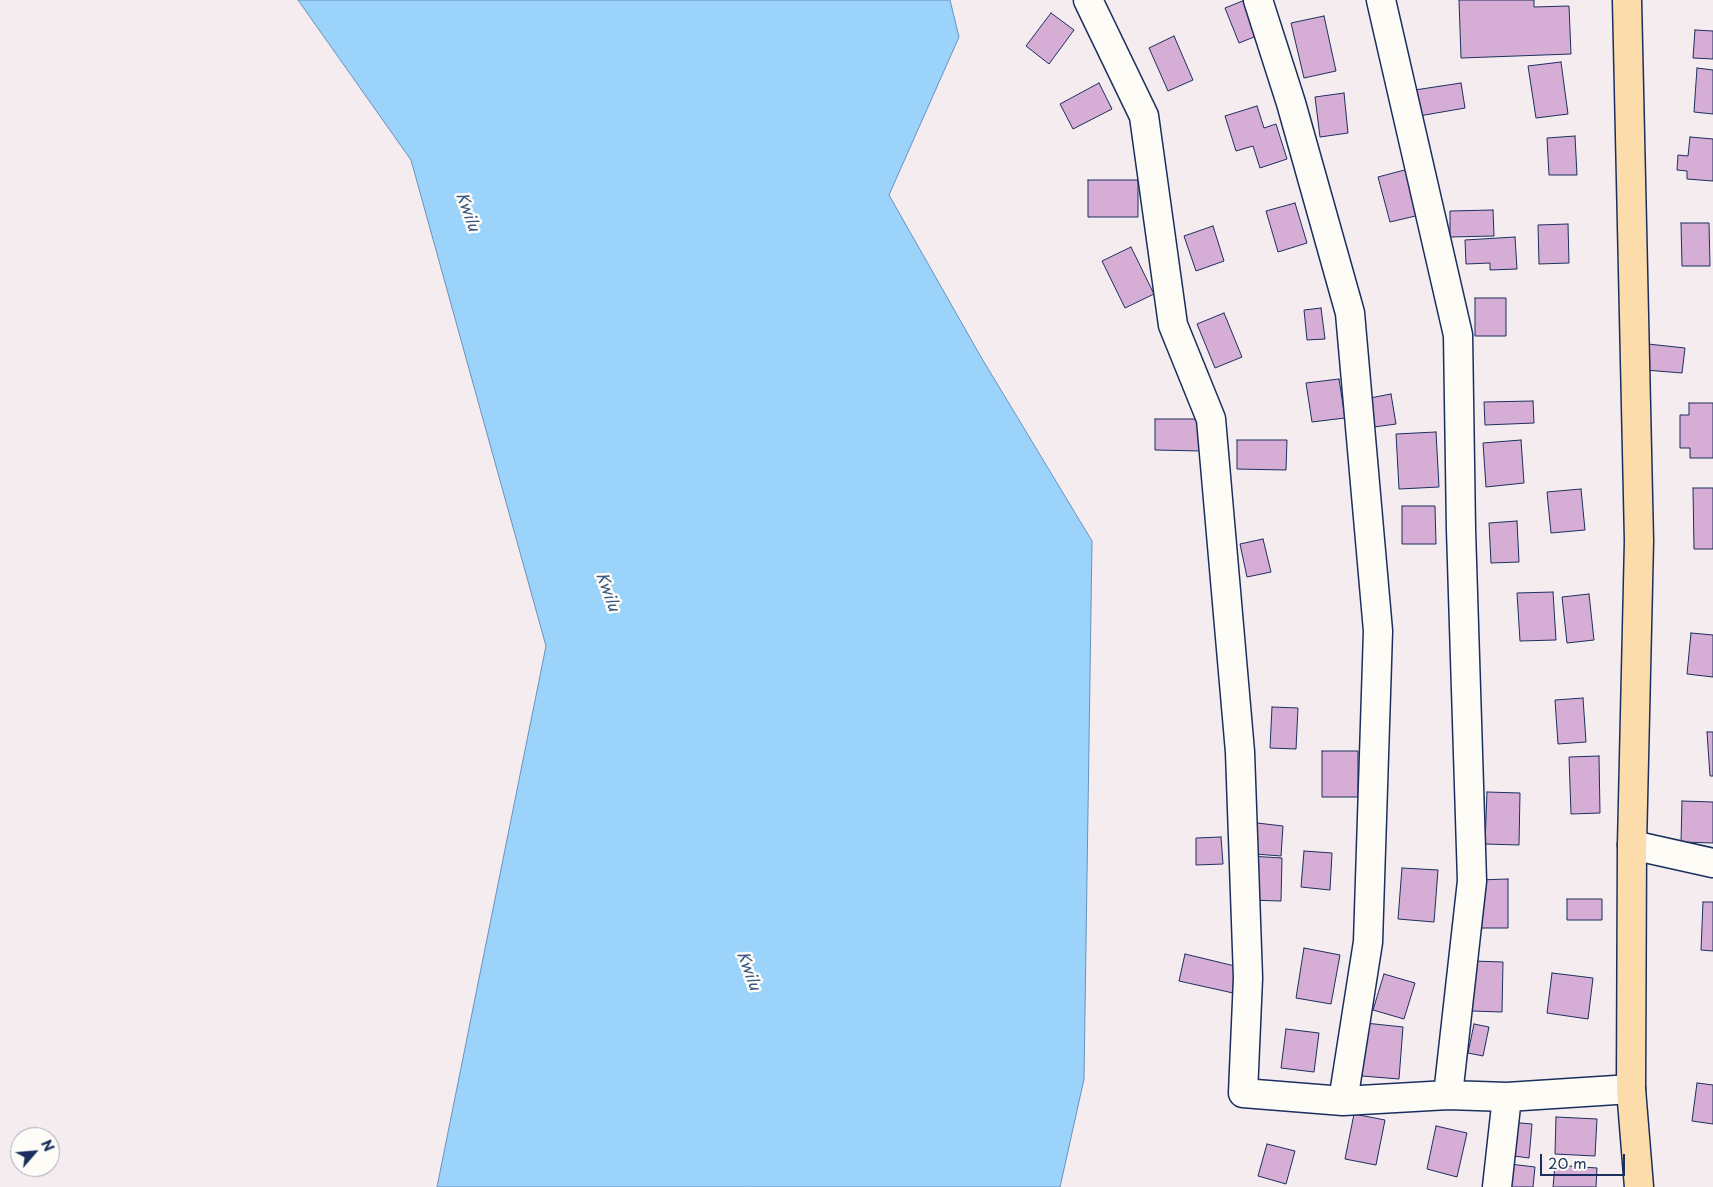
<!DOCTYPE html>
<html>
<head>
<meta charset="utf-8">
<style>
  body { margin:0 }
  #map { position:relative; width:1713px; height:1187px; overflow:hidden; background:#f5ecf0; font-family:"Playpen Sans",sans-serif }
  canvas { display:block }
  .north { position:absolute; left:10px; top:1127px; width:50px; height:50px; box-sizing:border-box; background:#fdfcf7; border:1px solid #a3aaba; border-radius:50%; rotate:63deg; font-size:14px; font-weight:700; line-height:20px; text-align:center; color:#1b2f5e }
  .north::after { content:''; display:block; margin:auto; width:18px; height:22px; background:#1b2f5e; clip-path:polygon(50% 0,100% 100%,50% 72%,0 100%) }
  .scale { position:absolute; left:1540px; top:1154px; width:85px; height:22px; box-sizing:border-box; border:2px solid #1b2f5e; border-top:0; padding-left:6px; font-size:15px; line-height:18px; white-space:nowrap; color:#1b2f5e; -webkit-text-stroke:4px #fdfcf7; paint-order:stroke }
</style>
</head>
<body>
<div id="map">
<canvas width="1713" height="1187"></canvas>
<div class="north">N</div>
<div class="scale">20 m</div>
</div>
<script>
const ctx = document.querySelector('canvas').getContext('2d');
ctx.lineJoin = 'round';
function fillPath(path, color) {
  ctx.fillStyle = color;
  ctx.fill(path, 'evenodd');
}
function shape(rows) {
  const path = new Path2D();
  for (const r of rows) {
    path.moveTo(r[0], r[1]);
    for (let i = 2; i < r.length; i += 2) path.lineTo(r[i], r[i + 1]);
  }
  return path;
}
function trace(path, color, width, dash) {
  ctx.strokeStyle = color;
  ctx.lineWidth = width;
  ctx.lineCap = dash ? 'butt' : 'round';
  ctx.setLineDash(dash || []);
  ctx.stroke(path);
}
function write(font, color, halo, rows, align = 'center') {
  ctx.font = font + ' "Playpen Sans",sans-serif';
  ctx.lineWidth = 5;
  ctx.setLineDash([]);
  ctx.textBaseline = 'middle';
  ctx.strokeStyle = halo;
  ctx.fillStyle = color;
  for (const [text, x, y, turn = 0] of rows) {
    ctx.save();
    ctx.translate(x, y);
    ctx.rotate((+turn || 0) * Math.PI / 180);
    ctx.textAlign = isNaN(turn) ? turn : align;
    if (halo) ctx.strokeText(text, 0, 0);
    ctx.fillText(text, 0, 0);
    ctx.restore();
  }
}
const water = shape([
  [298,0,950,0,959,37,889,195,981,357,1092,541,1084,1079,1060,1187,437,1187,546,646,411,160,298,0]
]);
fillPath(water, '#9cd3fb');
trace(water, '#6891bc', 1);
const building = shape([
  [1245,0,1264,33,1239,43,1225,8,1245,0],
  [1459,0,1534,0,1534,7,1569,6,1571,54,1461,58,1459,0],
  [1051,13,1074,30,1049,64,1026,46,1051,13],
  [1324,16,1336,71,1304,78,1291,23,1324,16],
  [1695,30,1713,31,1713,59,1693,58,1695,30],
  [1174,36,1193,80,1168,91,1149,48,1174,36],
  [1561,62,1568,114,1536,118,1528,66,1561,62],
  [1697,68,1713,70,1713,114,1694,112,1697,68],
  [1099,83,1112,109,1073,129,1060,104,1099,83],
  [1461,83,1465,108,1419,116,1415,90,1461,83],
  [1344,93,1348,133,1320,137,1315,97,1344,93],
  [1257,106,1264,128,1276,124,1287,159,1260,168,1253,146,1236,151,1225,116,1257,106],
  [1575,136,1577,175,1549,175,1547,138,1575,136],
  [1690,137,1713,139,1713,181,1687,179,1687,171,1677,170,1678,155,1688,156,1690,137],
  [1412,168,1424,214,1390,222,1378,177,1412,168],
  [1088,180,1138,180,1138,217,1088,217,1088,180],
  [1295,203,1307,243,1278,252,1266,211,1295,203],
  [1493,210,1494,236,1450,237,1450,211,1493,210],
  [1681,223,1709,223,1710,266,1682,266,1681,223],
  [1568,224,1569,263,1539,264,1538,225,1568,224],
  [1213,226,1224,261,1196,271,1184,236,1213,226],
  [1515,237,1517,269,1490,270,1490,263,1466,264,1465,240,1515,237],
  [1131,247,1154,294,1125,308,1102,261,1131,247],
  [1475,298,1506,298,1506,336,1475,336,1475,298],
  [1321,308,1325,339,1307,340,1304,310,1321,308],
  [1224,313,1242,357,1215,368,1197,324,1224,313],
  [1648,344,1685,348,1682,373,1645,370,1648,344],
  [1339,379,1345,418,1312,422,1306,383,1339,379],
  [1391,394,1396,424,1374,427,1370,398,1391,394],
  [1533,401,1534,423,1485,425,1484,402,1533,401],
  [1689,403,1713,403,1713,458,1690,458,1690,448,1680,448,1680,415,1689,415,1689,403],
  [1155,419,1202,419,1202,451,1155,450,1155,419],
  [1436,432,1439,487,1399,489,1396,434,1436,432],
  [1237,440,1287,440,1286,470,1237,469,1237,440],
  [1521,440,1524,483,1486,487,1483,443,1521,440],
  [1693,488,1713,488,1713,549,1694,549,1693,488],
  [1581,489,1585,530,1551,533,1547,492,1581,489],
  [1402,506,1435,506,1436,544,1402,544,1402,506],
  [1517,521,1519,562,1491,563,1489,523,1517,521],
  [1263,539,1271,572,1247,577,1240,544,1263,539],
  [1553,592,1556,640,1520,641,1517,593,1553,592],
  [1589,594,1594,640,1567,643,1562,597,1589,594],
  [1691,633,1713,635,1713,677,1687,674,1691,633],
  [1583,698,1586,742,1558,744,1555,700,1583,698],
  [1272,707,1298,708,1296,749,1270,748,1272,707],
  [1707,732,1713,732,1713,776,1710,776,1707,732],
  [1322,751,1358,751,1358,797,1322,797,1322,751],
  [1599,756,1600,813,1571,814,1569,757,1599,756],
  [1487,792,1520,793,1519,845,1485,844,1487,792],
  [1682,801,1713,802,1713,843,1681,842,1682,801],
  [1257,823,1283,826,1281,856,1255,854,1257,823],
  [1221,837,1223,864,1196,865,1196,838,1221,837],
  [1304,851,1332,853,1330,890,1301,887,1304,851],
  [1249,856,1282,858,1281,901,1248,900,1249,856],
  [1402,868,1438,870,1434,922,1398,919,1402,868],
  [1508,879,1508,928,1479,928,1477,880,1508,879],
  [1567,899,1602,899,1602,920,1567,920,1567,899],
  [1703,902,1713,902,1713,951,1701,950,1703,902],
  [1304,948,1340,955,1331,1004,1296,998,1304,948],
  [1185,954,1239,967,1233,993,1179,981,1185,954],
  [1473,961,1503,962,1502,1012,1472,1011,1473,961],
  [1552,973,1593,978,1588,1019,1547,1013,1552,973],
  [1384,974,1415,983,1404,1019,1373,1010,1384,974],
  [1365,1023,1403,1027,1399,1079,1362,1076,1365,1023],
  [1474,1024,1489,1027,1483,1056,1468,1053,1474,1024],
  [1286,1029,1319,1033,1314,1072,1281,1068,1286,1029],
  [1697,1083,1713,1085,1713,1124,1692,1121,1697,1083],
  [1354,1114,1385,1120,1376,1165,1345,1159,1354,1114],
  [1556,1117,1597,1119,1595,1156,1555,1154,1556,1117],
  [1509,1122,1532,1124,1529,1158,1506,1155,1509,1122],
  [1436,1126,1467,1133,1457,1177,1427,1169,1436,1126],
  [1267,1144,1295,1151,1286,1184,1258,1176,1267,1144],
  [1510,1164,1535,1167,1533,1187,1508,1187,1510,1164],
  [1555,1165,1597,1168,1596,1187,1553,1187,1555,1165]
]);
fillPath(building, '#d6aed5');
trace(building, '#1b2f5e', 1);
const minor = shape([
  [1088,0,1144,116,1173,325,1211,419,1240,752,1248,978,1243,1093,1343,1101,1448,1095,1507,1097,1631,1089],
  [1258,0,1291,103,1350,313,1378,631,1368,942,1343,1101],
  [1381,0,1458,335,1461,530,1472,881,1448,1095],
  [1632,845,1713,863],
  [1497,1187,1507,1097]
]);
const highway = shape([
  [1627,0,1639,541,1632,845,1631,1089,1639,1187]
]);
trace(minor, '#1b2f5e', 31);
trace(highway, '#1b2f5e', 31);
trace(minor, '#fdfcf7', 28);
trace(highway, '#fddcac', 28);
write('italic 16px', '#3b5885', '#fdfcf7', [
  ["Kwilu",467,212,70],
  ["Kwilu",607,592,70],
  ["Kwilu",748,971,70]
]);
</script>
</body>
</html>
